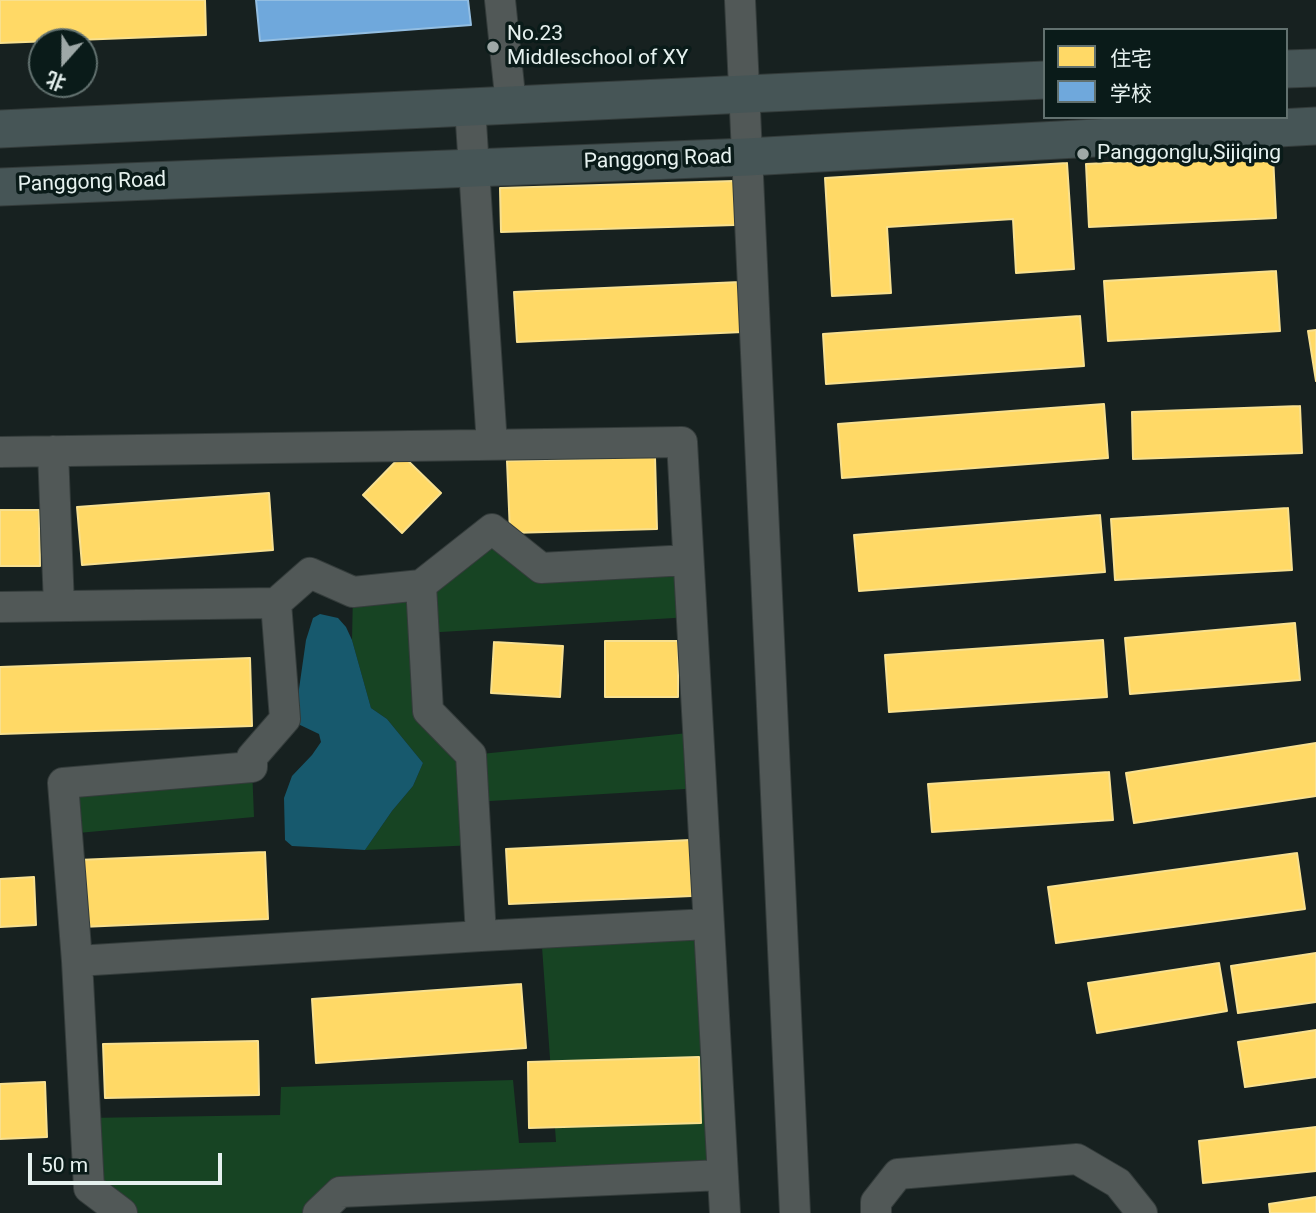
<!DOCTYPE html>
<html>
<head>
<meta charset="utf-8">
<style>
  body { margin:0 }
  #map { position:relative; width:1316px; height:1213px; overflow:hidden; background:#172120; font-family:Roboto,"Noto Sans SC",sans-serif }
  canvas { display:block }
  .legend { position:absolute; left:1043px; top:28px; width:245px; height:91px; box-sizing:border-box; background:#0a1b19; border:2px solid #62716f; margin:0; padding:9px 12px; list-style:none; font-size:21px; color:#e6f1ef }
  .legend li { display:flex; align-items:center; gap:14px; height:35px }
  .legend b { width:35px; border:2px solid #62716f }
  .north { position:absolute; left:28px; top:28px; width:70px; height:70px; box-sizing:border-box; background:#0a1b19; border:2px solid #62716f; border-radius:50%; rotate:201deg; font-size:19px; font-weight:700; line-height:28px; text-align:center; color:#e6f1ef }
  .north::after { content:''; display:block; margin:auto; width:24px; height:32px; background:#9ea8a7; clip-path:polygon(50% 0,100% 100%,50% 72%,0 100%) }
  .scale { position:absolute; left:28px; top:1153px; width:194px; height:32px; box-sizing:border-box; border:4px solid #e6f1ef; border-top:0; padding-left:9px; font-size:21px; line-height:24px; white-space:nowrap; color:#e6f1ef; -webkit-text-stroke:5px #0a1b19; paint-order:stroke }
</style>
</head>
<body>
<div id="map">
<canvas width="1316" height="1213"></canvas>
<ul class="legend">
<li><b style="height:19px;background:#ffd966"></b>住宅</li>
<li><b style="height:19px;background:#6fa8dc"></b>学校</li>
</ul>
<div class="north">北</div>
<div class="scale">50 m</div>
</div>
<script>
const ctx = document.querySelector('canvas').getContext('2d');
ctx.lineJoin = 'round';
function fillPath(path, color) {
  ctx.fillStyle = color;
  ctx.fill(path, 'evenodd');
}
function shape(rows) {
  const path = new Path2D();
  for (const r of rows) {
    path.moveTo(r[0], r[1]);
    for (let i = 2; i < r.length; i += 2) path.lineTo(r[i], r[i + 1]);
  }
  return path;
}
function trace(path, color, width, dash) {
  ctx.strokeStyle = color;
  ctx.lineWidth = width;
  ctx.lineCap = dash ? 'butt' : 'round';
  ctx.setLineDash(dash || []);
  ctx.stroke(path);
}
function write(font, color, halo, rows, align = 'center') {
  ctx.font = font + ' Roboto,sans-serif';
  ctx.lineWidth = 7;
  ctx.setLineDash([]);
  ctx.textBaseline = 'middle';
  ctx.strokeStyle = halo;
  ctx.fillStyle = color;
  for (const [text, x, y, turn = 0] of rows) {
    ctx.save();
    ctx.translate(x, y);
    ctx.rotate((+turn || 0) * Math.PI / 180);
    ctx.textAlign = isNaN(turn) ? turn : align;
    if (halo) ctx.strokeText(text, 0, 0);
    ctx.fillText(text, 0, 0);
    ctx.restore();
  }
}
fillPath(shape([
  [492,529,541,568,688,560,691,617,424,633,428,711,471,755,698,732,701,788,474,802,476,845,365,850,392,811,413,786,423,763,387,719,371,708,352,640,353,592,421,585],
  [252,767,254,817,67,834,63,783],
  [708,924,722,1175,340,1192,318,1213,122,1213,89,1188,85,1118,280,1115,281,1087,513,1080,519,1143,556,1142,541,933]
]), '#174423');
fillPath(shape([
  [320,614,338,618,346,627,352,640,371,708,387,719,423,763,413,786,392,811,365,850,292,846,285,840,284,798,292,776,312,755,321,742,319,734,298,724,295,717,306,640,313,618]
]), '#17596d');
const homes = shape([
  [0,0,205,0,206,35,0,43,0,0],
  [1273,155,1276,218,1089,227,1086,164,1273,155],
  [1067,163,1074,269,1016,273,1013,219,887,227,891,293,832,296,825,178,1067,163],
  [734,181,735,225,501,232,500,188,734,181],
  [1276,271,1280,331,1108,341,1104,281,1276,271],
  [740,282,743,332,517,342,514,292,740,282],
  [1080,316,1084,366,826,384,823,334,1080,316],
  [1316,330,1316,381,1308,331,1316,330],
  [1104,404,1108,458,842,478,838,424,1104,404],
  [1300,406,1302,453,1133,459,1132,412,1300,406],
  [402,455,441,493,402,533,363,495,402,455],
  [655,457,657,529,510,533,507,461,655,457],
  [269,493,273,550,82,565,77,507,269,493],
  [1288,508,1292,570,1115,580,1111,519,1288,508],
  [0,510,39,510,40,566,0,566,0,510],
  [1100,515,1105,572,859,591,854,535,1100,515],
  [1295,623,1300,680,1130,694,1125,638,1295,623],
  [1103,640,1107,697,889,712,885,655,1103,640],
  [605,641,678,641,678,697,605,697,605,641],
  [494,642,563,646,560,697,491,693,494,642],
  [250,658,252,726,0,734,0,667,250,658],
  [1316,743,1316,796,1134,823,1126,773,1316,743],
  [1109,772,1113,820,932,832,928,784,1109,772],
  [690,840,692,896,509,904,506,849,690,840],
  [265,852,268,919,81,927,78,860,265,852],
  [1297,853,1305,909,1056,943,1048,887,1297,853],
  [34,877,36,925,0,927,0,879,34,877],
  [1316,953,1316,1002,1238,1013,1231,966,1316,953],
  [1219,963,1227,1011,1097,1033,1088,983,1219,963],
  [521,984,526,1048,316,1063,312,999,521,984],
  [1316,1030,1316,1077,1245,1087,1238,1042,1316,1030],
  [258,1041,259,1095,105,1098,103,1044,258,1041],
  [699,1057,701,1123,529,1128,528,1062,699,1057],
  [45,1082,47,1137,0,1139,0,1084,45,1082],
  [1316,1127,1316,1171,1203,1183,1199,1141,1316,1127],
  [1316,1197,1316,1213,1270,1213,1269,1204,1316,1197]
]);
fillPath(homes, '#ffd966');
trace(homes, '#f8e08f', 2);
const schools = shape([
  [256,0,468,0,471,25,260,41,256,0]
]);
fillPath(schools, '#6fa8dc');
trace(schools, '#93bee2', 2);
const minor = shape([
  [500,0,511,105],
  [740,0,795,1213],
  [470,107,492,445],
  [53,451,59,606],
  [0,452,682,442,725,1213],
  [688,560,541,568,492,529,421,585,428,711,471,755,481,936,708,924],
  [421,585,353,592,310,573,276,603,285,719,252,757,252,767,63,783,77,961,481,936],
  [0,607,276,603],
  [77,961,89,1188,122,1213],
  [318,1213,340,1192,722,1175],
  [876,1213,876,1202,898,1174,1077,1159,1118,1183,1142,1213]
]);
const major = shape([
  [1286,69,1316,68],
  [0,129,1045,80],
  [0,187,747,157,1316,126]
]);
trace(minor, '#343c3b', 32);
trace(major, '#343c3b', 39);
trace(minor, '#515857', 30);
trace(major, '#465556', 37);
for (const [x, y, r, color] of [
  [493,47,7,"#9ea8a7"],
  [1083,154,7,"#9ea8a7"]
]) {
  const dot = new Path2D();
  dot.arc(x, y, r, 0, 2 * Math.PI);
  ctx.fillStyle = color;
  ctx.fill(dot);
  trace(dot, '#0a1b19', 2.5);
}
write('21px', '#e6f1ef', '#0a1b19', [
  ["No.23",507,35],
  ["Middleschool of XY",507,59],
  ["Panggonglu,Sijiqing",1097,154]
], 'left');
write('21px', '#e6f1ef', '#0a1b19', [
  ["Panggong Road",658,160,-2],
  ["Panggong Road",92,183,-2]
]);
</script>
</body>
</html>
